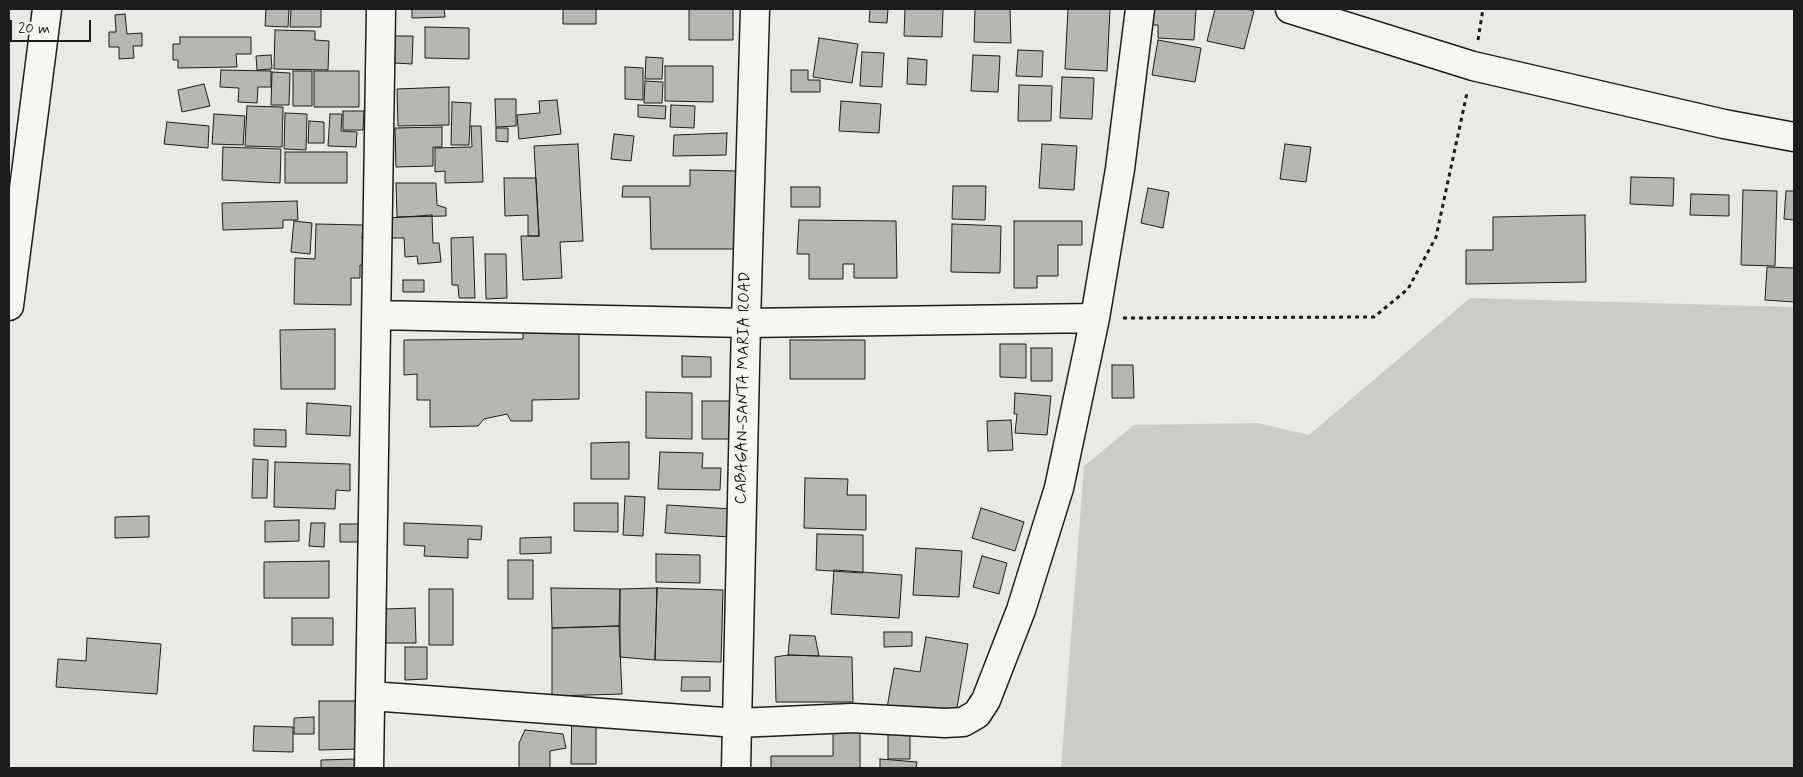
<!DOCTYPE html>
<html>
<head>
<meta charset="utf-8">
<style>
  body { margin:0 }
  #map { position:relative; width:1803px; height:777px; overflow:hidden; background:#e9e9e5; font-family:Mynerve,sans-serif }
  canvas { display:block }
  .frame { position:absolute; inset:0; border:10px solid #1c1c1c; pointer-events:none }
  .scale { position:absolute; left:10px; top:20px; width:81px; height:22px; box-sizing:border-box; border:2px solid #1c1c1c; border-top:0; padding-left:6px; font-size:15px; line-height:18px; white-space:nowrap; color:#1c1c1c; -webkit-text-stroke:4px #f6f6f2; paint-order:stroke }
</style>
</head>
<body>
<div id="map">
<canvas width="1803" height="777"></canvas>
<div class="frame"></div>
<div class="scale">20 m</div>
</div>
<script>
const ctx = document.querySelector('canvas').getContext('2d');
ctx.lineJoin = 'round';
function fillPath(path, color) {
  ctx.fillStyle = color;
  ctx.fill(path, 'evenodd');
}
function shape(rows) {
  const path = new Path2D();
  for (const r of rows) {
    path.moveTo(r[0], r[1]);
    for (let i = 2; i < r.length; i += 2) path.lineTo(r[i], r[i + 1]);
  }
  return path;
}
function trace(path, color, width, dash) {
  ctx.strokeStyle = color;
  ctx.lineWidth = width;
  ctx.lineCap = dash ? 'butt' : 'round';
  ctx.setLineDash(dash || []);
  ctx.stroke(path);
}
function write(font, color, halo, rows, align = 'center') {
  ctx.font = font + ' Mynerve,sans-serif';
  ctx.lineWidth = 4.5;
  ctx.setLineDash([]);
  ctx.textBaseline = 'middle';
  ctx.strokeStyle = halo;
  ctx.fillStyle = color;
  for (const [text, x, y, turn = 0] of rows) {
    ctx.save();
    ctx.translate(x, y);
    ctx.rotate((+turn || 0) * Math.PI / 180);
    ctx.textAlign = isNaN(turn) ? turn : align;
    if (halo) ctx.strokeText(text, 0, 0);
    ctx.fillText(text, 0, 0);
    ctx.restore();
  }
}
fillPath(shape([
  [1470,298,1794,307,1794,768,1061,768,1084,466,1134,425,1258,423,1309,435]
]), '#cbcbc7');
const building = shape([
  [266,9,289,9,288,27,265,26,266,9],
  [291,9,321,9,321,27,290,27,291,9],
  [412,9,444,9,445,17,412,18,412,9],
  [563,9,596,9,596,24,563,24,563,9],
  [689,9,733,9,733,40,689,40,689,9],
  [870,9,888,9,887,23,869,22,870,9],
  [905,9,943,9,942,37,904,36,905,9],
  [975,9,1010,9,1011,43,974,42,975,9],
  [1068,9,1110,9,1107,71,1065,69,1068,9],
  [1150,9,1196,9,1194,40,1158,38,1158,25,1149,25,1150,9],
  [1215,9,1246,9,1254,11,1244,49,1207,41,1215,9],
  [125,14,127,34,142,33,142,46,133,46,134,58,119,59,119,47,109,47,109,32,116,32,115,15,125,14],
  [425,27,469,28,469,59,425,58,425,27],
  [275,30,315,31,315,40,329,41,328,70,274,69,275,30],
  [395,36,413,36,412,64,394,63,395,36],
  [180,37,251,37,251,54,236,54,237,67,178,68,178,60,173,60,173,44,180,44,180,37],
  [819,38,858,44,852,83,813,77,819,38],
  [1158,40,1201,48,1195,82,1152,75,1158,40],
  [1018,50,1043,51,1042,77,1016,76,1018,50],
  [862,52,884,53,882,87,860,86,862,52],
  [271,55,272,69,257,70,256,56,271,55],
  [973,55,1000,56,998,92,971,91,973,55],
  [646,57,663,58,662,79,645,79,646,57],
  [908,58,927,60,926,85,907,84,908,58],
  [665,66,713,66,713,102,665,101,665,66],
  [625,67,643,68,643,100,625,99,625,67],
  [221,70,271,71,271,87,258,87,257,103,238,102,239,88,220,87,221,70],
  [791,70,808,70,808,80,820,80,820,92,791,92,791,70],
  [293,71,312,71,312,106,293,106,293,71],
  [314,71,359,71,359,107,314,107,314,71],
  [272,72,290,73,289,105,271,105,272,72],
  [1062,77,1094,78,1092,119,1060,118,1062,77],
  [645,81,663,82,662,103,644,103,645,81],
  [204,84,210,106,182,112,178,90,204,84],
  [1019,85,1052,86,1051,121,1018,121,1019,85],
  [449,87,449,125,398,126,397,89,449,87],
  [495,99,516,99,516,126,496,127,495,99],
  [557,100,561,134,519,139,517,115,540,113,539,101,557,100],
  [841,101,881,104,879,133,839,131,841,101],
  [452,102,471,103,469,145,451,145,452,102],
  [638,105,666,106,665,119,638,117,638,105],
  [671,105,695,106,694,128,670,127,671,105],
  [247,106,283,107,282,147,245,146,247,106],
  [343,111,364,111,363,130,343,130,343,111],
  [285,113,307,114,306,150,284,149,285,113],
  [214,114,245,116,243,145,212,144,214,114],
  [330,114,342,114,341,131,357,132,356,147,328,146,330,114],
  [309,121,324,122,324,143,308,143,309,121],
  [167,122,209,126,208,148,164,144,167,122],
  [471,126,481,126,483,182,445,183,445,171,435,172,435,148,472,147,471,126],
  [442,127,442,147,433,147,433,166,396,167,395,128,442,127],
  [496,128,508,128,508,142,496,141,496,128],
  [727,133,726,155,673,156,674,135,727,133],
  [614,134,634,136,631,161,611,159,614,134],
  [578,144,583,241,560,242,562,278,523,280,521,236,539,236,534,146,578,144],
  [1042,144,1077,146,1074,190,1039,188,1042,144],
  [1285,144,1311,147,1306,182,1280,179,1285,144],
  [223,147,281,149,280,183,222,180,223,147],
  [285,152,347,152,347,183,285,183,285,152],
  [690,170,738,171,738,249,651,249,650,197,622,197,623,186,690,186,690,170],
  [1631,177,1674,178,1673,206,1630,204,1631,177],
  [504,178,536,178,539,236,528,236,528,215,505,216,504,178],
  [396,183,436,183,437,205,446,208,446,216,397,217,396,183],
  [953,186,986,186,985,220,952,219,953,186],
  [791,187,820,187,820,207,791,207,791,187],
  [1148,188,1169,192,1163,228,1141,223,1148,188],
  [1743,190,1777,191,1775,266,1741,265,1743,190],
  [1786,191,1794,191,1794,220,1784,219,1786,191],
  [1691,194,1729,195,1729,216,1690,215,1691,194],
  [297,201,298,220,283,220,283,228,223,230,222,203,297,201],
  [432,215,433,243,439,243,441,262,418,264,417,256,405,257,404,238,390,238,389,218,432,215],
  [1585,215,1586,282,1466,284,1466,250,1493,250,1493,217,1585,215],
  [799,220,896,221,897,278,854,278,854,264,843,264,843,279,809,279,809,254,797,254,799,220],
  [294,221,312,223,310,254,291,252,294,221],
  [1014,221,1082,221,1082,245,1058,245,1058,276,1037,276,1037,288,1014,288,1014,221],
  [316,224,363,225,362,239,373,244,373,266,360,265,360,278,351,278,351,305,294,304,295,258,315,259,316,224],
  [952,224,1001,226,1000,273,951,272,952,224],
  [473,237,475,298,459,298,458,285,452,285,451,238,473,237],
  [485,254,506,254,507,298,486,299,485,254],
  [1794,261,1794,302,1765,300,1767,267,1794,268,1794,261],
  [403,280,424,280,424,292,403,292,403,280],
  [579,328,579,399,532,400,532,421,511,421,507,414,484,419,478,426,430,427,430,400,417,400,417,374,404,375,404,340,523,339,523,329,579,328],
  [335,329,335,389,281,389,280,330,335,329],
  [790,340,865,340,865,379,790,379,790,340],
  [1000,344,1026,344,1026,378,1000,377,1000,344],
  [1031,348,1052,348,1052,381,1031,381,1031,348],
  [682,356,711,357,711,377,682,377,682,356],
  [1112,365,1133,365,1134,398,1112,398,1112,365],
  [646,392,692,393,692,439,646,438,646,392],
  [1015,393,1051,396,1047,435,1015,433,1017,414,1014,414,1015,393],
  [702,401,740,401,740,439,702,439,702,401],
  [307,403,351,406,350,436,306,434,307,403],
  [1011,420,1013,450,988,451,987,421,1011,420],
  [254,429,286,430,286,447,254,446,254,429],
  [629,442,629,479,591,479,591,443,629,442],
  [660,452,703,453,702,468,721,468,720,490,658,489,660,452],
  [253,459,268,460,267,498,252,498,253,459],
  [275,462,350,464,350,491,336,490,335,509,274,507,275,462],
  [805,478,848,479,847,495,866,495,866,530,804,528,805,478],
  [625,496,645,497,643,536,623,535,625,496],
  [574,503,618,503,618,532,574,531,574,503],
  [667,505,732,509,730,537,665,533,667,505],
  [981,508,1024,522,1015,551,972,538,981,508],
  [149,516,149,537,115,538,115,517,149,516],
  [299,520,299,541,265,542,265,521,299,520],
  [311,523,325,523,324,547,309,546,311,523],
  [404,523,482,526,481,540,468,539,468,558,424,556,425,546,404,545,404,523],
  [340,524,358,524,359,542,340,542,340,524],
  [817,534,863,535,863,573,816,570,817,534],
  [551,537,551,553,520,554,520,538,551,537],
  [916,548,962,551,959,597,913,595,916,548],
  [656,554,700,555,700,583,656,582,656,554],
  [982,556,1007,563,999,594,973,587,982,556],
  [508,560,533,560,533,599,508,599,508,560],
  [329,561,329,598,264,598,264,562,329,561],
  [834,570,902,575,899,618,831,614,834,570],
  [551,588,620,589,619,626,552,628,551,588],
  [657,588,655,660,620,657,620,589,657,588],
  [657,588,723,590,721,662,655,660,657,588],
  [429,589,453,589,453,645,429,645,429,589],
  [415,608,416,643,385,643,385,609,415,608],
  [292,618,333,618,333,645,292,645,292,618],
  [619,626,622,694,552,696,552,628,619,626],
  [884,632,912,632,912,646,884,647,884,632],
  [790,635,815,636,819,656,788,655,790,635],
  [926,637,968,644,955,719,887,708,894,668,920,672,926,637],
  [87,638,161,644,157,694,56,687,58,659,86,661,87,638],
  [405,647,427,647,427,679,405,680,405,647],
  [788,655,852,657,853,702,776,702,775,657,788,655],
  [682,677,710,677,710,691,681,691,682,677],
  [319,701,360,701,360,749,319,750,319,701],
  [572,707,596,708,596,764,571,764,572,707],
  [314,717,314,734,294,734,294,718,314,717],
  [833,721,860,721,860,768,771,768,771,756,833,756,833,721],
  [254,726,293,727,293,752,253,751,254,726],
  [888,726,910,726,910,759,888,759,888,726],
  [525,730,563,734,566,748,550,751,550,768,519,768,519,743,525,730],
  [356,759,368,768,321,768,321,760,356,759],
  [880,759,917,762,916,768,880,768,880,759]
]);
fillPath(building, '#b6b6b3');
trace(building, '#1c1c1c', 1);
const minor = shape([
  [1290,9,1473,66,1724,124,1794,137],
  [9,306,47,9],
  [377,315,746,323,1095,318],
  [371,696,737,723,852,718,945,723,963,722,977,714,986,700,1021,610,1059,488,1095,318,1120,169,1140,9],
  [369,768,381,9]
]);
const major = shape([
  [736,768,746,323,755,9]
]);
trace(minor, '#1c1c1c', 31);
trace(major, '#1c1c1c', 31);
trace(shape([
  [1478,40,1483,9],
  [1123,318,1374,317,1408,289,1436,237,1467,93]
]), '#1c1c1c', 3, [4, 4]);
trace(minor, '#f6f6f2', 28);
trace(major, '#f6f6f2', 28);
write('16px', '#1c1c1c', '#f6f6f2', [
  ["CABAGAN-SANTA MARIA ROAD",744,388,-89]
]);
</script>
</body>
</html>
